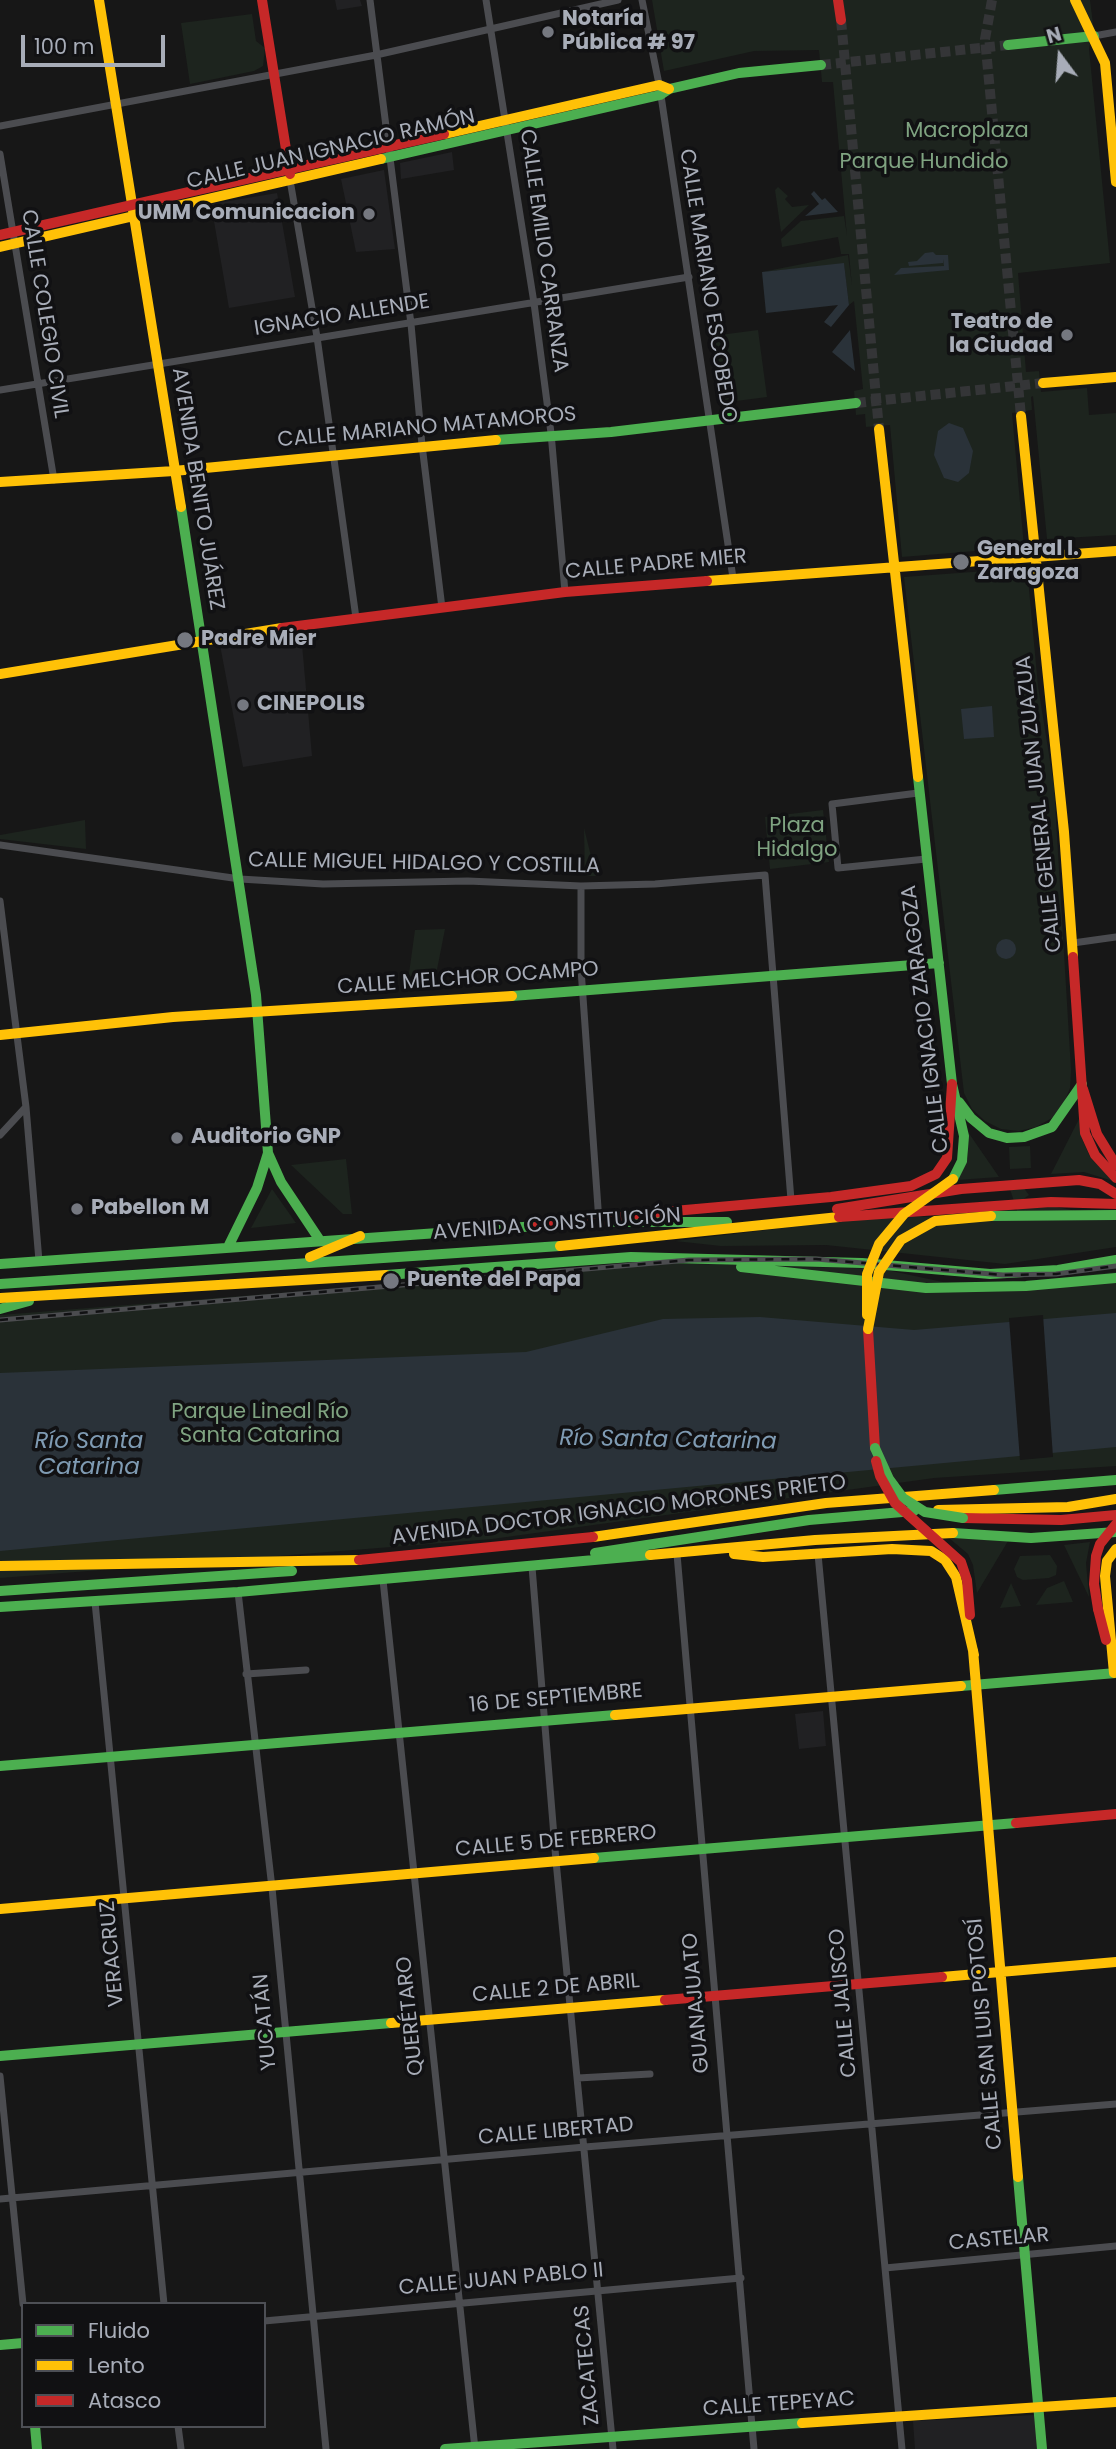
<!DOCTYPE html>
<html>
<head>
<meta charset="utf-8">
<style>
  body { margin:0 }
  #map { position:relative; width:1116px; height:2449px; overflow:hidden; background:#171717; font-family:Poppins,sans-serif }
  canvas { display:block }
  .legend { position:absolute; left:21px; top:2302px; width:245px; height:126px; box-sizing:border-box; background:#111113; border:2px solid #4d4f55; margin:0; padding:9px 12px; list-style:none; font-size:21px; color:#a8adb8 }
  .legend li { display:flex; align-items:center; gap:14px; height:35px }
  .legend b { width:35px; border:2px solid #4d4f55 }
  .north { position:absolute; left:1025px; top:21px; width:70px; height:70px; -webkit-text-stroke:5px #111113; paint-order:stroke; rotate:344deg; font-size:19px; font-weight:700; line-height:28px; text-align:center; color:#a8adb8 }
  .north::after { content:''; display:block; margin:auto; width:24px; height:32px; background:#a8adb8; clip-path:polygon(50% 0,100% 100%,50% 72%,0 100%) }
  .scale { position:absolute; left:21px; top:35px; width:144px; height:32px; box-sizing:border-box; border:4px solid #a8adb8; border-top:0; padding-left:9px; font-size:21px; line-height:24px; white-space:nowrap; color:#a8adb8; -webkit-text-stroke:5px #111113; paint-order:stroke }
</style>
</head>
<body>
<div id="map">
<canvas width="1116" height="2449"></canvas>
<ul class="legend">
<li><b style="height:9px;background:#4caf50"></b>Fluido</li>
<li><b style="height:9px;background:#ffc107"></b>Lento</li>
<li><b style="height:9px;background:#c62828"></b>Atasco</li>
</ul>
<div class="north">N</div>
<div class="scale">100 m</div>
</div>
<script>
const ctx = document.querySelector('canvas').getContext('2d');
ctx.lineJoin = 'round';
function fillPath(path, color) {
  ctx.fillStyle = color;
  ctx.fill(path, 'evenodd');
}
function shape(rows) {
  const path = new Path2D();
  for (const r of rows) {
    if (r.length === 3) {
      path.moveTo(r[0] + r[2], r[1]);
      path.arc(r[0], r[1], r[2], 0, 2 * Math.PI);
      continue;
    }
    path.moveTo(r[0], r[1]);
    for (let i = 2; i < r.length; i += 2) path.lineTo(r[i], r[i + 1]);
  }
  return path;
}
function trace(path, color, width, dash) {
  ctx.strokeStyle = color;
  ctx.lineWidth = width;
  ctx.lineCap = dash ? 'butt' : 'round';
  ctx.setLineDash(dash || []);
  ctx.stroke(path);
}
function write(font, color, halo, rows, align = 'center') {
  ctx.font = font + ' Poppins,sans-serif';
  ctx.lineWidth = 7;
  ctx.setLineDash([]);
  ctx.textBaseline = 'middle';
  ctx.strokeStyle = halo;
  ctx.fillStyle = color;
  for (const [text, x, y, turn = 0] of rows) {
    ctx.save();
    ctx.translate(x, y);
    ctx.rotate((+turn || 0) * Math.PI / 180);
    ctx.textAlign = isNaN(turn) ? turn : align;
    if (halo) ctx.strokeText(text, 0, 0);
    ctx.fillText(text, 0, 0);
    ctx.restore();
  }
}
fillPath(shape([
  [335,0,360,0,362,6,337,10],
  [452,152,454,170,401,179,400,163],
  [384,170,395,249,356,252,341,179],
  [277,193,295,297,229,308,211,204],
  [301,633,312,756,243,767,220,645],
  [823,1711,826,1746,799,1749,795,1714],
  [1034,2415,1037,2449,915,2449,913,2421]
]), '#212123');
fillPath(shape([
  [652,0,1090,0,1093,24,1089,49,1110,263,1018,273,1026,372,1039,371,1041,392,1087,388,1089,415,1116,413,1116,535,1047,539,1033,396,1031,397,1032,410,1012,413,1024,547,902,557,890,425,866,427,865,414,856,415,854,391,863,389,854,301,849,305,844,264,762,272,848,255,852,286,849,254,841,254,838,237,782,247,781,239,801,221,844,216,847,236,833,82,822,82,819,50,754,51,664,71],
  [252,14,256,41,265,48,263,66,254,71,190,84,181,23],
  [778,187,788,196,785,199,792,207,809,205,781,232,775,190],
  [758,330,767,397,721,403,712,336],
  [1027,568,1038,686,1054,786,1071,1070,1070,1088,1063,1105,1052,1118,1036,1127,1019,1131,1001,1129,985,1121,972,1109,964,1093,904,577],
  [823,810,829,862,770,869,765,817],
  [85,820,86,849,0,839,0,835],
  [584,828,596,876,585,876],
  [445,929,434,985,407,988,415,930],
  [1079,1119,1082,1139,1090,1157,1113,1181,1084,1172,1051,1174],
  [968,1132,999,1177,957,1180,968,1158],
  [1030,1146,1031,1168,1010,1169,1009,1147],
  [346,1159,352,1214,343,1214,291,1165],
  [1017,1179,1029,1195,1022,1200,1116,1219,1116,1247,1005,1264,826,1245,721,1246,675,1241,884,1216,994,1218,1017,1211,1010,1189],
  [272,1189,296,1223,251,1228],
  [661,1263,882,1269,966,1287,1116,1272,1116,1466,934,1478,492,1539,0,1578,0,1315],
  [949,1538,1008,1541,977,1593,973,1565,968,1554],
  [1090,1542,1086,1563,1089,1597,1064,1545],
  [1050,1555,1057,1566,1056,1575,1049,1578,1023,1580,1017,1577,1014,1569,1020,1556],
  [1064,1581,1073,1602,1036,1605,1047,1588],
  [1011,1583,1021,1606,1000,1608]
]), '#1d241e');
fillPath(shape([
  [814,191,822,200,825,198,838,212,805,216,819,204,811,194],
  [933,252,936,255,948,255,949,270,894,275,901,268,944,266,943,259,943,263,909,266,908,262,917,261,925,253],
  [844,263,849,305,831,327,824,322,838,305,766,313,762,272],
  [850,330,855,371,832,352],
  [949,423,963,428,973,451,969,473,958,482,944,478,934,455,938,431],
  [992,706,994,737,964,739,961,709],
  [1006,949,10],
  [1116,1313,1116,1447,0,1551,0,1373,526,1352,663,1319,760,1317,914,1330]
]), '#2a3239');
fillPath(shape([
  [1043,1315,1053,1457,1020,1460,1009,1318]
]), '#171717');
trace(shape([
  [992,0,985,39,1021,416],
  [841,20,879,429],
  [821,65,1008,45],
  [856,403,1043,383]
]), '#343537', 10, [10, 5]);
trace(shape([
  [370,0,411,324,422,445,442,608],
  [486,0,534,303,551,433,565,592],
  [642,0,660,89,733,578],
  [1094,36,1116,32],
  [0,126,376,55,618,0],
  [0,154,54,480],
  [290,180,317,337,356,618],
  [0,390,689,277],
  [918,793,832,804,838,868,926,859],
  [0,845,240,879,323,884,468,881,581,886,655,884,765,875,791,1200],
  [581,886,581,969,599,1222],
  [0,901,26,1107,39,1261],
  [1073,943,1116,937],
  [0,1135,25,1108],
  [677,1554,754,2449],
  [818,1554,902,2449],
  [532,1567,556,1861,613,2449],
  [383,1580,475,2449],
  [238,1592,272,1888,326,2449],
  [95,1602,164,2304],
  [246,1674,306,1670],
  [0,2076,23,2304],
  [578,2078,650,2074],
  [0,2199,585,2147,1116,2104],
  [885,2268,1116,2246],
  [264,2321,741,2278],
  [178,2426,181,2449]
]), '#4b4c50', 7);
trace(shape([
  [1008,45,1094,36],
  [381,159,660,95,669,89,739,73,821,65],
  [496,440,611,432,856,403],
  [181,507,256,995,268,1153,257,1188,229,1245],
  [918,777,952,1084,964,1136,962,1161,953,1179],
  [512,996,939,963],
  [959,1102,971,1118,989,1133,1007,1138,1024,1137,1052,1127,1082,1084],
  [268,1153,281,1182,319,1239],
  [991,1216,1116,1215],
  [599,1222,727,1222],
  [0,1264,537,1226],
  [741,1267,926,1288,1026,1286,1116,1278],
  [386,1275,631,1257,862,1263,990,1274,1058,1270,1116,1260],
  [0,1284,560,1246],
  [0,1309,29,1301],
  [994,1490,1116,1480],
  [953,1533,1031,1538,1116,1532],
  [595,1553,809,1520,914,1511],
  [0,1591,292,1571],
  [0,1607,238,1592,650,1555],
  [961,1686,1116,1673],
  [0,1766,615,1715],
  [594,1858,1016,1823],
  [0,2056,391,2023],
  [1018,2177,1042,2449],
  [0,2345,23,2343],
  [35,2426,37,2449],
  [445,2449,802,2423]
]), '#4caf50', 10);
trace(shape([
  [99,0,181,507],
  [1075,0,1105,63,1116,182],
  [444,134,659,85,669,89],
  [0,247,381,159],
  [1043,383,1116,377],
  [1021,416,1064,832,1073,957],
  [879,429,918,777],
  [0,482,174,471,496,440],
  [707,581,1116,551],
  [0,674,282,628],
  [0,1035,173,1017,512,996],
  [560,1246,839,1217],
  [310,1257,360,1236],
  [0,1298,386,1275],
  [938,1510,1068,1507,1116,1499],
  [593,1537,826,1503,994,1490],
  [734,1554,763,1557,892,1549,931,1551,945,1560,956,1577,974,1655],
  [650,1555,815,1540,953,1533],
  [0,1566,359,1560],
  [973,1650,1018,2177],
  [1114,1673,1105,1576,1107,1561,1116,1549],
  [615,1715,961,1686],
  [0,1909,594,1858],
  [942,1977,1116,1962],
  [391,2023,665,2000],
  [802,2423,1116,2402]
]), '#ffc107', 10);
trace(shape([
  [262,0,290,174],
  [838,0,841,20],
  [0,235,444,134],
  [282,628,565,592,707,581],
  [1073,957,1085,1133,1095,1155,1116,1178],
  [1083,1089,1097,1134,1116,1165],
  [837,1209,961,1189,1079,1180,1100,1184,1116,1194],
  [839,1217,1051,1202,1116,1204],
  [537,1226,599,1222,629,1215,831,1197,911,1186,936,1174,947,1158,952,1084],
  [868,1329,875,1448],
  [963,1518,1061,1520,1116,1515],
  [359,1560,593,1537],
  [1098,1609,1106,1640],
  [1016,1823,1116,1814],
  [665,2000,942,1977]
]), '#c62828', 10);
const rail = shape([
  [0,1320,689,1260,816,1259,1003,1275,1056,1274,1116,1266]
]);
trace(rail, '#4b4c4f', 5);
trace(rail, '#111113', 2.5, [8]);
trace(shape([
  [875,1448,889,1479,903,1498,925,1512,963,1518]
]), '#4caf50', 10);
trace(shape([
  [867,1315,867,1274,879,1244,904,1214,953,1179],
  [868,1329,879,1272,901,1240,935,1221,991,1216]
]), '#ffc107', 10);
trace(shape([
  [876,1461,880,1476,895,1503,961,1562,967,1580,970,1615],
  [1098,1609,1094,1584,1096,1556,1100,1544,1116,1524]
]), '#c62828', 10);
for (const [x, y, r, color] of [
  [548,32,7,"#757880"],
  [369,214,7,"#757880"],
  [1067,335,7,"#757880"],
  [961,562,9,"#757880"],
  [185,640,9,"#757880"],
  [243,705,7,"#757880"],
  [177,1138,7,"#757880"],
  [77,1209,7,"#757880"],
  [391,1281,9,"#757880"]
]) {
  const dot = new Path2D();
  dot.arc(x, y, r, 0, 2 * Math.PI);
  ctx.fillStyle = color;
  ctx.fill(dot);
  trace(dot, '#111113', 2.5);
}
write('bold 21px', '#a8adb8', '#111113', [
  ["Notaría",562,20],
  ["Pública # 97",562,44],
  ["UMM Comunicacion",355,214,"right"],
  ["Teatro de",1053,323,"right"],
  ["la Ciudad",1053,347,"right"],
  ["General I.",977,550],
  ["Zaragoza",977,574],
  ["Padre Mier",201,640],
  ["CINEPOLIS",257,705],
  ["Auditorio GNP",191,1138],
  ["Pabellon M",91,1209],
  ["Puente del Papa",407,1281]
], 'left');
write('21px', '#7fa381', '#111113', [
  ["Macroplaza",967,132],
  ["Parque Hundido",924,163],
  ["Plaza",797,827],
  ["Hidalgo",797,851],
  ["Parque Lineal Río",260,1413],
  ["Santa Catarina",260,1437]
]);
write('21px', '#a8adb8', '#111113', [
  ["CALLE JUAN IGNACIO RAMÓN",331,150,-13],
  ["CALLE EMILIO CARRANZA",543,251,82],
  ["CALLE MARIANO ESCOBEDO",707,286,81],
  ["CALLE COLEGIO CIVIL",44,314,81],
  ["IGNACIO ALLENDE",342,316,-9],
  ["CALLE MARIANO MATAMOROS",427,428,-5],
  ["AVENIDA BENITO JUÁREZ",197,489,81],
  ["CALLE PADRE MIER",656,565,-5],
  ["CALLE GENERAL JUAN ZUAZUA",1040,804,-96],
  ["CALLE MIGUEL HIDALGO Y COSTILLA",424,864,1],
  ["CALLE MELCHOR OCAMPO",468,979,-4],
  ["CALLE IGNACIO ZARAGOZA",926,1019,-97],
  ["AVENIDA CONSTITUCIÓN",557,1225,-4],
  ["AVENIDA DOCTOR IGNACIO MORONES PRIETO",619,1511,-7],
  ["16 DE SEPTIEMBRE",556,1699,-5],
  ["CALLE 5 DE FEBRERO",556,1842,-5],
  ["VERACRUZ",113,1954,-95],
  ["CALLE 2 DE ABRIL",556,1989,-5],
  ["GUANAJUATO",697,2003,-95],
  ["CALLE JALISCO",844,2003,-95],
  ["QUERÉTARO",411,2016,-96],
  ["YUCATÁN",266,2022,-95],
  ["CALLE SAN LUIS POTOSÍ",986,2034,-95],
  ["CALLE LIBERTAD",556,2132,-5],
  ["CASTELAR",999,2240,-5],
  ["CALLE JUAN PABLO II",501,2280,-5],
  ["ZACATECAS",588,2365,-95],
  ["CALLE TEPEYAC",779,2405,-4]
]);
write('italic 23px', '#7f9bb3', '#111113', [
  ["Río Santa Catarina",668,1441,1],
  ["Río Santa",89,1442],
  ["Catarina",89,1468]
]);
</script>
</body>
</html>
